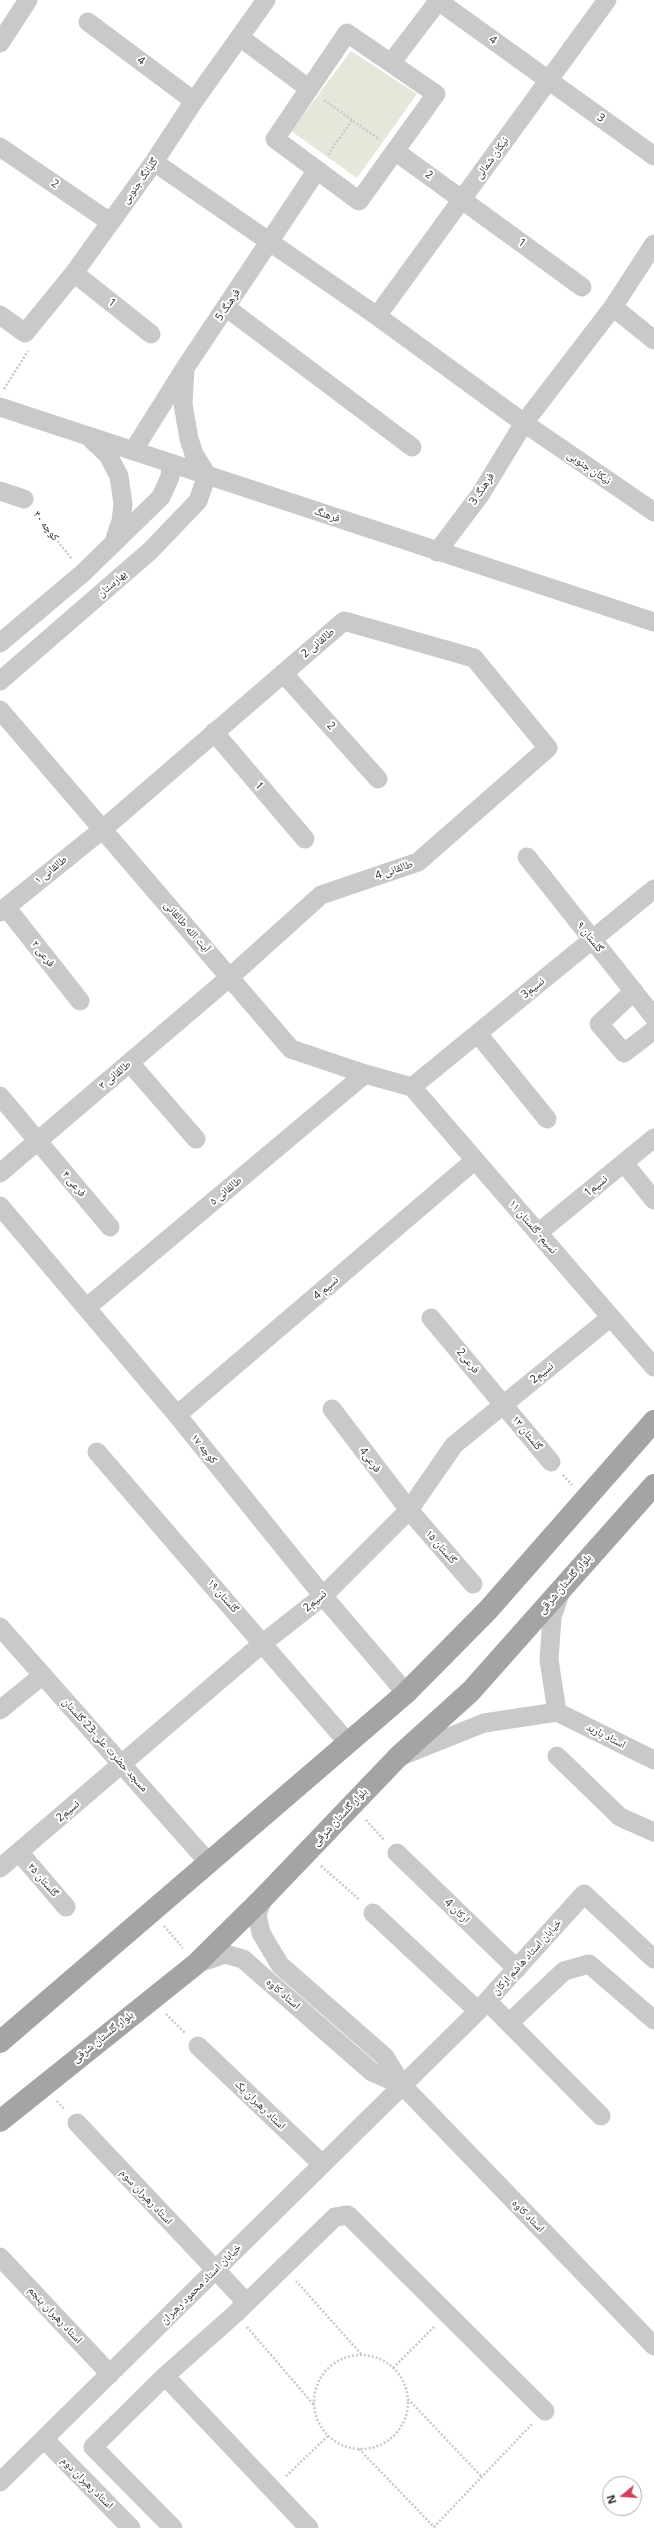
<!DOCTYPE html>
<html>
<head>
<meta charset="utf-8">
<style>
  body { margin:0 }
  #map { position:relative; width:654px; height:2528px; overflow:hidden; background:#fff; font-family:"Open Sans",sans-serif }
  canvas { display:block }
  .north { position:absolute; left:602px; top:2476px; width:40px; height:40px; box-sizing:border-box; background:#fff; border:1px solid #ababab; border-radius:50%; rotate:252deg; font-size:11px; font-weight:700; line-height:16px; text-align:center; color:#2c2c2c }
  .north::after { content:''; display:block; margin:auto; width:14px; height:18px; background:#d1405b; clip-path:polygon(50% 0,100% 100%,50% 72%,0 100%) }
</style>
</head>
<body>
<div id="map">
<canvas width="654" height="2528"></canvas>
<div class="north">N</div>
</div>
<script>
const ctx = document.querySelector('canvas').getContext('2d');
ctx.lineJoin = 'round';
function fillPath(path, color) {
  ctx.fillStyle = color;
  ctx.fill(path, 'evenodd');
}
function shape(rows) {
  const path = new Path2D();
  for (const r of rows) {
    if (r.length === 3) {
      path.moveTo(r[0] + r[2], r[1]);
      path.arc(r[0], r[1], r[2], 0, 2 * Math.PI);
      continue;
    }
    path.moveTo(r[0], r[1]);
    for (let i = 2; i < r.length; i += 2) path.lineTo(r[i], r[i + 1]);
  }
  return path;
}
function trace(path, color, width, dash) {
  ctx.strokeStyle = color;
  ctx.lineWidth = width;
  ctx.lineCap = dash ? 'butt' : 'round';
  ctx.setLineDash(dash || []);
  ctx.stroke(path);
}
function write(font, color, halo, rows, align = 'center') {
  ctx.font = font + ' "Open Sans","Noto Naskh Arabic",sans-serif';
  ctx.lineWidth = 4;
  ctx.setLineDash([]);
  ctx.textBaseline = 'middle';
  ctx.strokeStyle = halo;
  ctx.fillStyle = color;
  for (const [text, x, y, turn = 0] of rows) {
    ctx.save();
    ctx.translate(x, y);
    ctx.rotate((+turn || 0) * Math.PI / 180);
    ctx.textAlign = isNaN(turn) ? turn : align;
    if (halo) ctx.strokeText(text, 0, 0);
    ctx.fillText(text, 0, 0);
    ctx.restore();
  }
}
fillPath(shape([
  [351,51,417,94,357,178,291,131]
]), '#e4e8db');
trace(shape([
  [324,100,380,140],
  [328,155,352,120],
  [4,389,28,351],
  [35,513,72,559],
  [563,1475,572,1485],
  [366,1820,384,1840],
  [321,1866,360,1900],
  [164,1926,183,1948],
  [166,2014,185,2033],
  [57,2101,64,2109],
  [296,2281,362,2355],
  [247,2327,314,2405],
  [361,2402,47],
  [393,2368,435,2326],
  [408,2399,481,2476],
  [359,2449,434,2527,532,2424],
  [286,2476,328,2436]
]), '#c9c9c9', 2.5, [2, 2]);
trace(shape([
  [437,0,654,156],
  [88,22,194,101],
  [347,33,436,94,359,201,275,139,347,33],
  [241,38,308,88],
  [0,43,28,0],
  [391,63,439,0],
  [0,147,110,222],
  [395,151,582,287],
  [154,162,377,316,524,423,654,512],
  [74,273,151,334],
  [613,307,654,340],
  [227,308,412,447],
  [0,315,25,333,74,273,154,162,194,101,266,0],
  [377,316,607,0],
  [185,368,317,170],
  [0,407,654,622],
  [91,439,108,455,119,476,123,504,121,521,115,539],
  [0,491,24,499],
  [437,552,480,495,524,423,613,307,654,244],
  [0,643,83,573,161,497,170,477,171,464],
  [283,673,378,779],
  [0,681,150,551,198,501,207,475,194,454,189,439,183,404,185,368,133,451],
  [0,710,291,1049,365,1074,412,1087],
  [214,732,305,839],
  [527,857,654,1017],
  [6,907,80,1001],
  [0,912,103,829,344,621,474,658,548,748,418,862,321,895,230,977,0,1173],
  [634,991,599,1024,624,1053,654,1030],
  [478,1034,547,1119],
  [130,1063,196,1139],
  [412,1087,654,1367],
  [412,1087,654,889],
  [0,1096,110,1227],
  [624,1163,654,1200],
  [0,1206,177,1415,323,1596,406,1693],
  [538,1233,654,1138],
  [86,1308,365,1074],
  [431,1318,551,1462],
  [332,1409,409,1510,473,1584],
  [177,1415,475,1160],
  [97,1452,348,1743],
  [0,1627,209,1863],
  [0,1710,43,1675],
  [557,1712,549,1660,552,1617,561,1591],
  [557,1712,654,1760],
  [404,1755,484,1723,557,1712],
  [557,1756,620,1817,654,1832],
  [19,1852,66,1907],
  [397,1853,517,1969],
  [0,1868,263,1643,323,1596,409,1510,454,1445,611,1317],
  [263,1898,257,1915,261,1933,280,1965,385,2057,402,2085,654,2346],
  [373,1913,478,2011],
  [196,1964,225,1954,243,1959,372,2072,402,2085],
  [487,2001,601,2116],
  [509,2023,564,1971,589,1964,654,2020],
  [198,2046,322,2164],
  [77,2123,246,2302],
  [0,2257,110,2374],
  [165,2376,309,2528],
  [44,2439,131,2528],
  [0,2482,478,2011,584,1894,654,1959],
  [173,2528,93,2447,165,2376,235,2314,335,2217,348,2215,545,2411]
]), '#c9c9c9', 19);
trace(shape([
  [0,2042,406,1693,488,1610,654,1421],
  [0,2121,196,1964,263,1898,398,1757,471,1691,654,1485]
]), '#a4a4a4', 22);
write('11px', '#2c2c2c', '#fff', [
  ["4",493,40,36],
  ["4",141,61,37],
  ["3",601,118,36],
  ["نیکان شمالی",492,158,-54],
  ["2",429,175,36],
  ["گلبانگ جنوبی",140,181,-54],
  ["2",55,184,35],
  ["1",522,243,36],
  ["1",112,303,39],
  ["فرهنگ 5",228,305,-56],
  ["نیکان جنوبی",589,468,34],
  ["فرهنگ 3",482,489,-56],
  ["فرهنگ",327,515,19],
  ["کوچه ۴۰",46,526,52],
  ["بهارستان",112,584,-41],
  ["طالقانی 2",318,643,-40],
  ["2",331,726,48],
  ["1",259,786,49],
  ["طالقانی ۱",51,870,-39],
  ["طالقانی 4",394,870,-19],
  ["آیت الله طالقانی",187,927,49],
  ["گلستان ۹",590,937,51],
  ["فرعی ۲",43,954,52],
  ["نسیم3",533,988,-39],
  ["طالقانی ۳",115,1075,-40],
  ["فرعی ۴",74,1184,50],
  ["نسیم1",596,1186,-39],
  ["طالقانی ۵",226,1191,-40],
  ["نسیم- گلستان ۱۱",533,1227,49],
  ["نسیم 4",326,1288,-41],
  ["فرعی2",468,1361,50],
  ["نسیم2",542,1373,-39],
  ["گلستان ۱۳",527,1433,51],
  ["کوچه ۱۷",204,1449,51],
  ["فرعی4",370,1460,53],
  ["گلستان ۱۵",441,1547,49],
  ["بلوار گلستان شرقی",565,1584,-49],
  ["گلستان ۱۹",223,1596,49],
  ["نسیم2",315,1601,-40],
  ["استاد باربد",606,1736,27],
  ["مسجد حضرت علی-23 گلستان",105,1745,48],
  ["نسیم2",68,1811,-40],
  ["بلوار گلستان شرقی",340,1817,-47],
  ["گلستان ۲۵",43,1880,49],
  ["ارکان 4",457,1911,44],
  ["خیابان استاد هاشم ارکان",527,1957,-48],
  ["استاد کاوه",283,1994,41],
  ["بلوار گلستان شرقی",103,2037,-39],
  ["استاد رهبران یک",260,2105,44],
  ["استاد رهبران سوم",146,2197,47],
  ["استاد کاوه",528,2216,46],
  ["خیابان استاد محمود رهبران",201,2284,-45],
  ["استاد رهبران پنجم",55,2315,47],
  ["استاد رهبران دوم",87,2483,45]
]);
</script>
</body>
</html>
